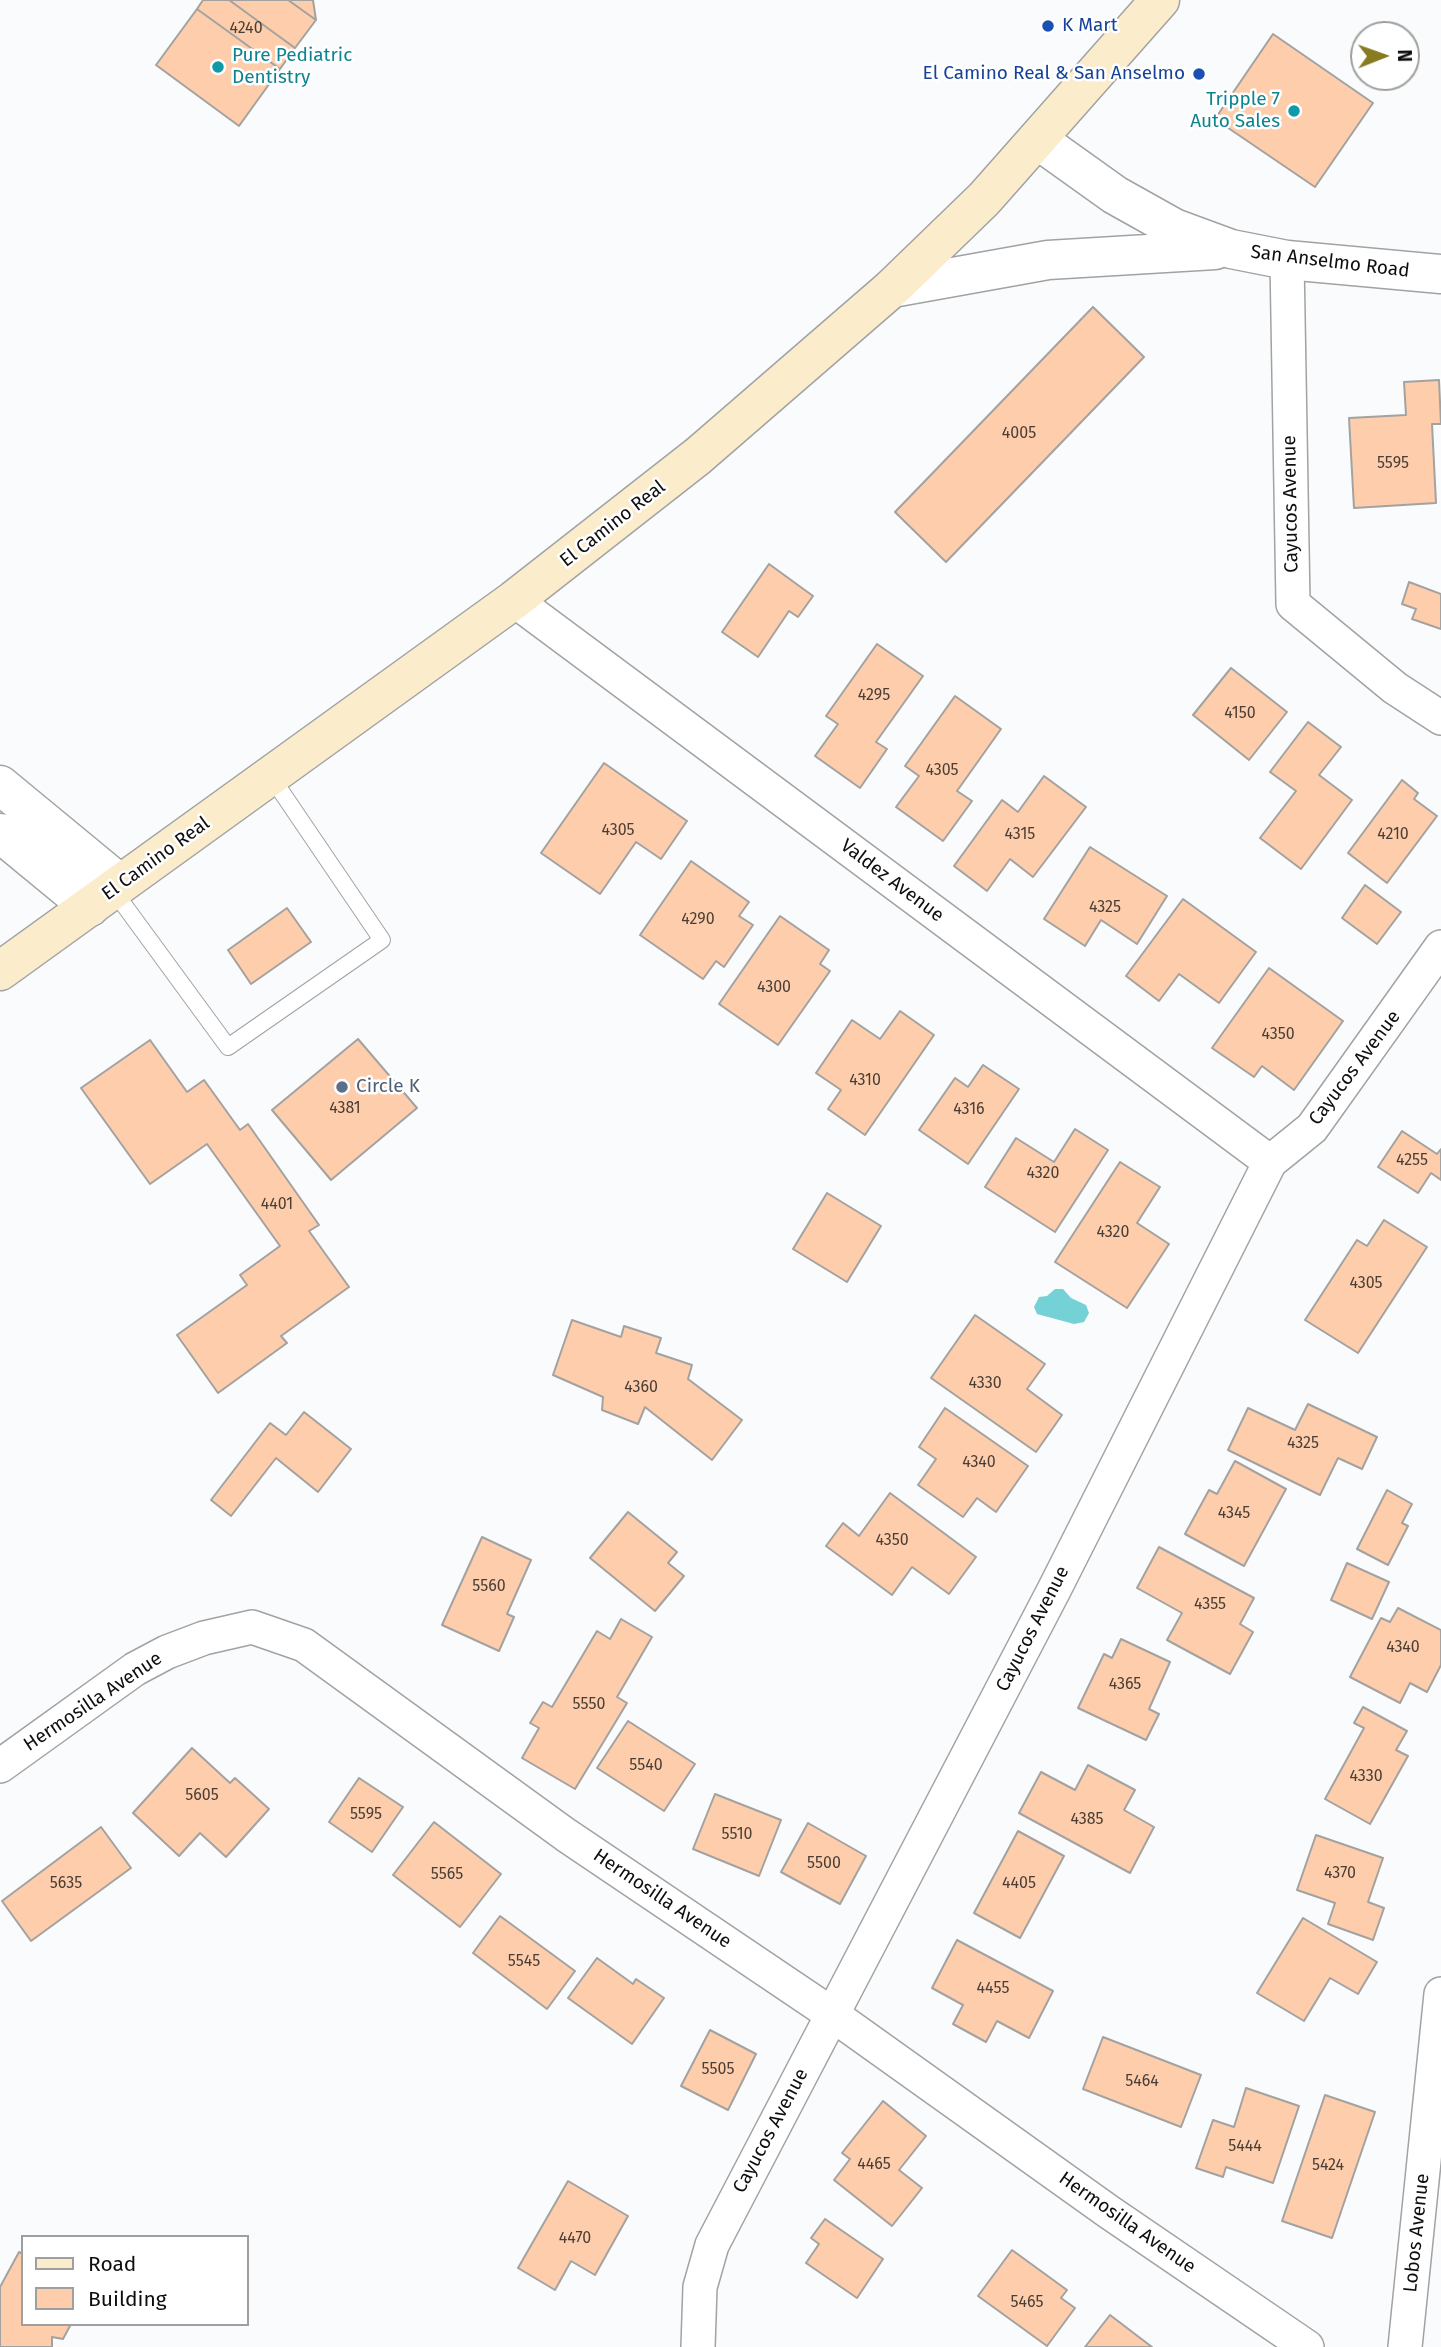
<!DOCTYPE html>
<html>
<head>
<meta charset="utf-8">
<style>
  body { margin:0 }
  #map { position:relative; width:1441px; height:2347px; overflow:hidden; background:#fafbfc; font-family:"Fira Sans",sans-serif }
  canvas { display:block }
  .legend { position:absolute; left:21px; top:2235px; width:228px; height:91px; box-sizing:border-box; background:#fff; border:2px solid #9f9f9f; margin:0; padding:9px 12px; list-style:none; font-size:21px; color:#0e0e0e }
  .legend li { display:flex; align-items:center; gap:14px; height:35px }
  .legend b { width:35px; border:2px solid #9f9f9f }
  .north { position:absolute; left:1350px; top:21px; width:70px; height:70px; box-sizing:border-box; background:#fff; border:2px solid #9f9f9f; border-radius:50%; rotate:89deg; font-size:19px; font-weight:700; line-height:28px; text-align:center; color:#0e0e0e }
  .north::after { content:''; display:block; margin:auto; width:24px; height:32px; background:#897b21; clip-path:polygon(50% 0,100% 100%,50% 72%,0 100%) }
</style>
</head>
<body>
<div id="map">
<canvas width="1441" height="2347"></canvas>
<ul class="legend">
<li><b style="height:9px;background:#fbeccc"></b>Road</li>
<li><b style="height:19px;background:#feceac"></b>Building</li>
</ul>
<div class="north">N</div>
</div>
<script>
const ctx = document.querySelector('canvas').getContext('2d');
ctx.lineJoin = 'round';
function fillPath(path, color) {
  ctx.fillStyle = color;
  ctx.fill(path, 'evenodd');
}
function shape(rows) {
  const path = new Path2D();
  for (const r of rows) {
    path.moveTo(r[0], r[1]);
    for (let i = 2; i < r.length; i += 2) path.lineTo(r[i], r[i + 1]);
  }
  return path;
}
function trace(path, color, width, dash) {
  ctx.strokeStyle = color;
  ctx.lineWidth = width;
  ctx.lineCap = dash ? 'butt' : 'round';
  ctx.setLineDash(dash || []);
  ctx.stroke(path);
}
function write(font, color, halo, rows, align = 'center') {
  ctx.font = font + ' "Fira Sans",sans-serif';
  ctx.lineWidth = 5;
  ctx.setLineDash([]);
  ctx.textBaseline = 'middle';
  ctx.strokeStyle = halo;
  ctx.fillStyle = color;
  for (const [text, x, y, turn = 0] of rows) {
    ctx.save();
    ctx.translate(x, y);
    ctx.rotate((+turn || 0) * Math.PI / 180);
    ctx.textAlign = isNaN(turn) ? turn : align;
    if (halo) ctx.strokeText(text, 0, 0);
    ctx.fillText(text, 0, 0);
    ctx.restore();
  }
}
fillPath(shape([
  [1055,1289,1063,1289,1071,1298,1086,1305,1089,1313,1084,1322,1074,1324,1037,1314,1034,1307,1039,1297,1047,1296]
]), '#74d1d6');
const building = shape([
  [203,0,229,0,295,48,280,69,197,9,203,0],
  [229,0,288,0,316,20,295,48,229,0],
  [288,0,313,0,316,20,288,0],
  [197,9,280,69,239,126,156,65,197,9],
  [1273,34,1373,103,1315,187,1215,119,1273,34],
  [1093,307,1144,357,946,562,895,512,1093,307],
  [1439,380,1441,424,1432,424,1436,503,1354,508,1349,418,1406,415,1404,382,1439,380],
  [769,564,813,596,798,617,789,611,758,657,722,632,769,564],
  [1409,582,1441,594,1441,629,1412,619,1416,609,1402,604,1409,582],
  [877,644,923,676,876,742,887,749,860,788,815,756,838,724,826,716,877,644],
  [1231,668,1287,712,1249,760,1193,715,1231,668],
  [955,696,1001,729,957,791,972,801,943,841,896,807,919,776,905,766,955,696],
  [1308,722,1341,747,1319,775,1352,800,1301,869,1260,838,1296,791,1270,772,1308,722],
  [604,763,687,821,661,859,636,842,600,894,541,853,604,763],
  [1044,776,1086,807,1033,877,1010,859,987,891,954,866,1002,800,1018,812,1044,776],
  [1402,780,1418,793,1414,799,1437,816,1387,883,1348,853,1402,780],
  [1090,847,1167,896,1137,944,1101,920,1085,946,1044,919,1090,847],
  [691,861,749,902,739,916,753,925,724,967,716,961,703,979,640,935,691,861],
  [1365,885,1401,912,1377,944,1342,918,1365,885],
  [1183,899,1256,952,1219,1003,1179,974,1159,1001,1126,976,1183,899],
  [287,908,311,942,251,984,228,950,287,908],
  [780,916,829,950,820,964,830,971,778,1045,719,1004,780,916],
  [1269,968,1343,1021,1294,1090,1262,1066,1254,1077,1212,1048,1269,968],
  [900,1011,934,1035,865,1135,828,1109,841,1090,816,1073,852,1020,880,1039,900,1011],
  [358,1039,417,1108,331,1180,272,1110,358,1039],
  [150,1040,187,1092,204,1080,240,1130,248,1124,319,1225,309,1231,349,1287,281,1336,287,1343,218,1393,177,1335,247,1285,240,1275,280,1246,207,1144,150,1184,81,1088,150,1040],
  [983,1065,1019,1089,968,1164,919,1130,955,1078,968,1087,983,1065],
  [1075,1129,1108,1150,1055,1232,985,1187,1016,1138,1054,1162,1075,1129],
  [1402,1131,1437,1154,1441,1149,1441,1180,1431,1173,1418,1193,1378,1167,1402,1131],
  [1120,1162,1160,1187,1137,1223,1169,1244,1127,1308,1055,1262,1120,1162],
  [827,1193,881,1226,847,1282,793,1249,827,1193],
  [1384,1220,1427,1247,1358,1353,1305,1320,1357,1240,1367,1246,1384,1220],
  [975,1315,1045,1364,1027,1389,1062,1415,1036,1452,931,1378,975,1315],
  [572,1320,621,1337,624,1326,661,1338,656,1353,692,1365,688,1379,742,1420,712,1460,645,1407,638,1424,602,1410,603,1397,553,1375,572,1320],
  [1308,1404,1377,1437,1362,1469,1338,1458,1320,1495,1228,1450,1248,1408,1295,1430,1308,1404],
  [945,1408,1028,1466,996,1512,977,1498,963,1517,918,1485,936,1459,919,1447,945,1408],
  [304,1412,351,1449,318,1492,276,1458,231,1516,211,1500,270,1423,286,1435,304,1412],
  [1235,1461,1286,1489,1244,1566,1185,1534,1209,1490,1217,1494,1235,1461],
  [1387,1490,1412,1504,1402,1523,1408,1526,1388,1565,1357,1549,1387,1490],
  [890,1493,976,1557,949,1594,912,1567,892,1595,826,1546,843,1523,859,1536,890,1493],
  [628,1512,677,1552,668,1563,684,1576,655,1611,590,1558,628,1512],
  [482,1537,531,1560,507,1614,514,1617,499,1651,442,1625,482,1537],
  [1159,1547,1254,1598,1240,1624,1253,1632,1230,1674,1167,1640,1182,1613,1137,1588,1159,1547],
  [1347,1563,1389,1582,1372,1619,1331,1600,1347,1563],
  [1398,1608,1441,1630,1441,1665,1427,1692,1410,1683,1400,1703,1350,1677,1381,1618,1390,1622,1398,1608],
  [621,1619,652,1637,617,1697,627,1703,575,1789,522,1758,539,1728,530,1723,543,1702,552,1707,597,1631,610,1639,621,1619],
  [1121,1639,1170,1662,1149,1709,1159,1714,1146,1740,1078,1708,1104,1654,1112,1658,1121,1639],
  [1363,1707,1407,1731,1396,1750,1408,1756,1370,1824,1325,1799,1364,1728,1354,1723,1363,1707],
  [628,1721,695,1764,664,1811,597,1768,628,1721],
  [192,1748,230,1783,235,1778,269,1809,226,1857,200,1833,179,1856,133,1813,192,1748],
  [1088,1765,1135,1790,1124,1810,1154,1827,1130,1873,1019,1813,1041,1772,1075,1790,1088,1765],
  [359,1778,403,1807,372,1852,329,1822,359,1778],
  [715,1794,781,1820,759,1876,693,1849,715,1794],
  [434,1822,501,1874,460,1927,393,1875,434,1822],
  [808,1823,866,1856,840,1904,781,1872,808,1823],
  [101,1827,131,1868,31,1941,2,1901,101,1827],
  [1018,1831,1064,1856,1020,1938,974,1913,1018,1831],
  [1316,1835,1383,1858,1368,1902,1384,1908,1373,1940,1328,1924,1335,1903,1297,1890,1316,1835],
  [500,1916,575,1971,547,2009,473,1953,500,1916],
  [1303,1918,1377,1962,1358,1994,1330,1978,1304,2021,1257,1993,1303,1918],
  [957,1940,1053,1991,1029,2038,997,2021,986,2042,953,2024,963,2005,932,1988,957,1940],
  [597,1958,633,1984,636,1979,664,1998,632,2044,568,1998,597,1958],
  [710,2030,756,2054,728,2110,681,2086,710,2030],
  [1103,2037,1201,2075,1181,2127,1083,2089,1103,2037],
  [1246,2088,1299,2106,1273,2183,1226,2167,1223,2177,1196,2168,1213,2120,1234,2127,1246,2088],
  [1325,2095,1375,2112,1332,2238,1282,2221,1325,2095],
  [883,2101,926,2136,899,2170,922,2188,892,2226,834,2180,850,2159,842,2153,883,2101],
  [568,2181,628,2216,595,2275,571,2261,555,2290,518,2268,568,2181],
  [825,2219,883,2259,857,2298,806,2263,819,2244,811,2238,825,2219],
  [1012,2250,1067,2290,1061,2298,1075,2308,1047,2346,978,2296,1012,2250],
  [19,2252,23,2254,23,2324,71,2324,63,2339,52,2337,52,2347,0,2347,0,2287,19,2252],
  [1110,2315,1152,2347,1085,2347,1110,2315]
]);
fillPath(building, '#feceac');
trace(building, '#a3a2a1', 2);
const service = shape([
  [113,890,228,1047,382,940,270,775]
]);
const minor = shape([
  [1287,260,1293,604,1395,688,1441,718],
  [514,600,1270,1162],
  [0,1766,135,1669,167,1652,204,1638,252,1627,304,1645,566,1835,833,2015,1109,2212,1307,2347],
  [698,2347,700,2287,712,2245,1054,1590,1270,1162,1312,1128,1441,947],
  [1405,2347,1441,1994]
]);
const tertiary = shape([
  [1038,140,1115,195,1174,228,1231,249,1287,260,1441,274],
  [892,288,1048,260,1215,250],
  [0,785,120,884],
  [0,833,90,907]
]);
const secondary = shape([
  [0,971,514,600,698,456,892,288,984,199,1160,0]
]);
trace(service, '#a1a2a3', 18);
trace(minor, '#a1a2a3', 36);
trace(tertiary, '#a1a2a3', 41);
trace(secondary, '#a1a2a3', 41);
trace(service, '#fff', 16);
trace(minor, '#fff', 33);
trace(tertiary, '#fff', 38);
trace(secondary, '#fbeccc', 38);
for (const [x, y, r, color] of [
  [1048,26,7,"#1a4fb4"],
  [218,67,7,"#0f9aa8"],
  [1199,74,7,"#1a4fb4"],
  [1294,111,7,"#0f9aa8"],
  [342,1087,7,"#5c6f8a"]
]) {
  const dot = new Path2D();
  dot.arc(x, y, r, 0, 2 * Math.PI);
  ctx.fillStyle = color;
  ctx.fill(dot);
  trace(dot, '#fff', 2.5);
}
write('16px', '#4a3e36', null, [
  ["4240",246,29],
  ["4005",1019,434],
  ["5595",1393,464],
  ["4295",874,696],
  ["4150",1240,714],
  ["4305",942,771],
  ["4305",618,831],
  ["4315",1020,835],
  ["4210",1393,835],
  ["4325",1105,908],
  ["4290",698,920],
  ["4300",774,988],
  ["4350",1278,1035],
  ["4310",865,1081],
  ["4381",345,1109],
  ["4316",969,1110],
  ["4255",1412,1161],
  ["4320",1043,1174],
  ["4401",277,1205],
  ["4320",1113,1233],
  ["4305",1366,1284],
  ["4330",985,1384],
  ["4360",641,1388],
  ["4325",1303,1444],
  ["4340",979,1463],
  ["4345",1234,1514],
  ["4350",892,1541],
  ["5560",489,1587],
  ["4355",1210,1605],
  ["4340",1403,1648],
  ["4365",1125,1685],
  ["5550",589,1705],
  ["5540",646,1766],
  ["4330",1366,1777],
  ["5605",202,1796],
  ["5595",366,1815],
  ["4385",1087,1820],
  ["5510",737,1835],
  ["5500",824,1864],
  ["4370",1340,1874],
  ["5565",447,1875],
  ["5635",66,1884],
  ["4405",1019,1884],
  ["5545",524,1962],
  ["4455",993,1989],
  ["5505",718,2070],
  ["5464",1142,2082],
  ["5444",1245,2147],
  ["4465",874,2165],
  ["5424",1328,2166],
  ["4470",575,2239],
  ["5465",1027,2303]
]);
write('19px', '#164399', '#fff', [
  ["K Mart",1062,26],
  ["El Camino Real & San Anselmo",1185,74,"right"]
], 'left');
write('19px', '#0d838f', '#fff', [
  ["Pure Pediatric",232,56],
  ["Dentistry",232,78],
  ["Tripple 7",1280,100,"right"],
  ["Auto Sales",1280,122,"right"]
], 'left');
write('19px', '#0e0e0e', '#fff', [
  ["San Anselmo Road",1330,262,7],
  ["Cayucos Avenue",1291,504,-91],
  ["El Camino Real",613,524,-38],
  ["El Camino Real",156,859,-36],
  ["Valdez Avenue",892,881,37],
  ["Cayucos Avenue",1355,1068,-53],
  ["Cayucos Avenue",1033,1629,-63],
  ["Hermosilla Avenue",93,1702,-34],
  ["Hermosilla Avenue",662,1899,34],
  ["Cayucos Avenue",771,2131,-62],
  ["Hermosilla Avenue",1127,2223,35],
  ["Lobos Avenue",1417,2233,-84]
]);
write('19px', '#4e5e75', '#fff', [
  ["Circle K",356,1087]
], 'left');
</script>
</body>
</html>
